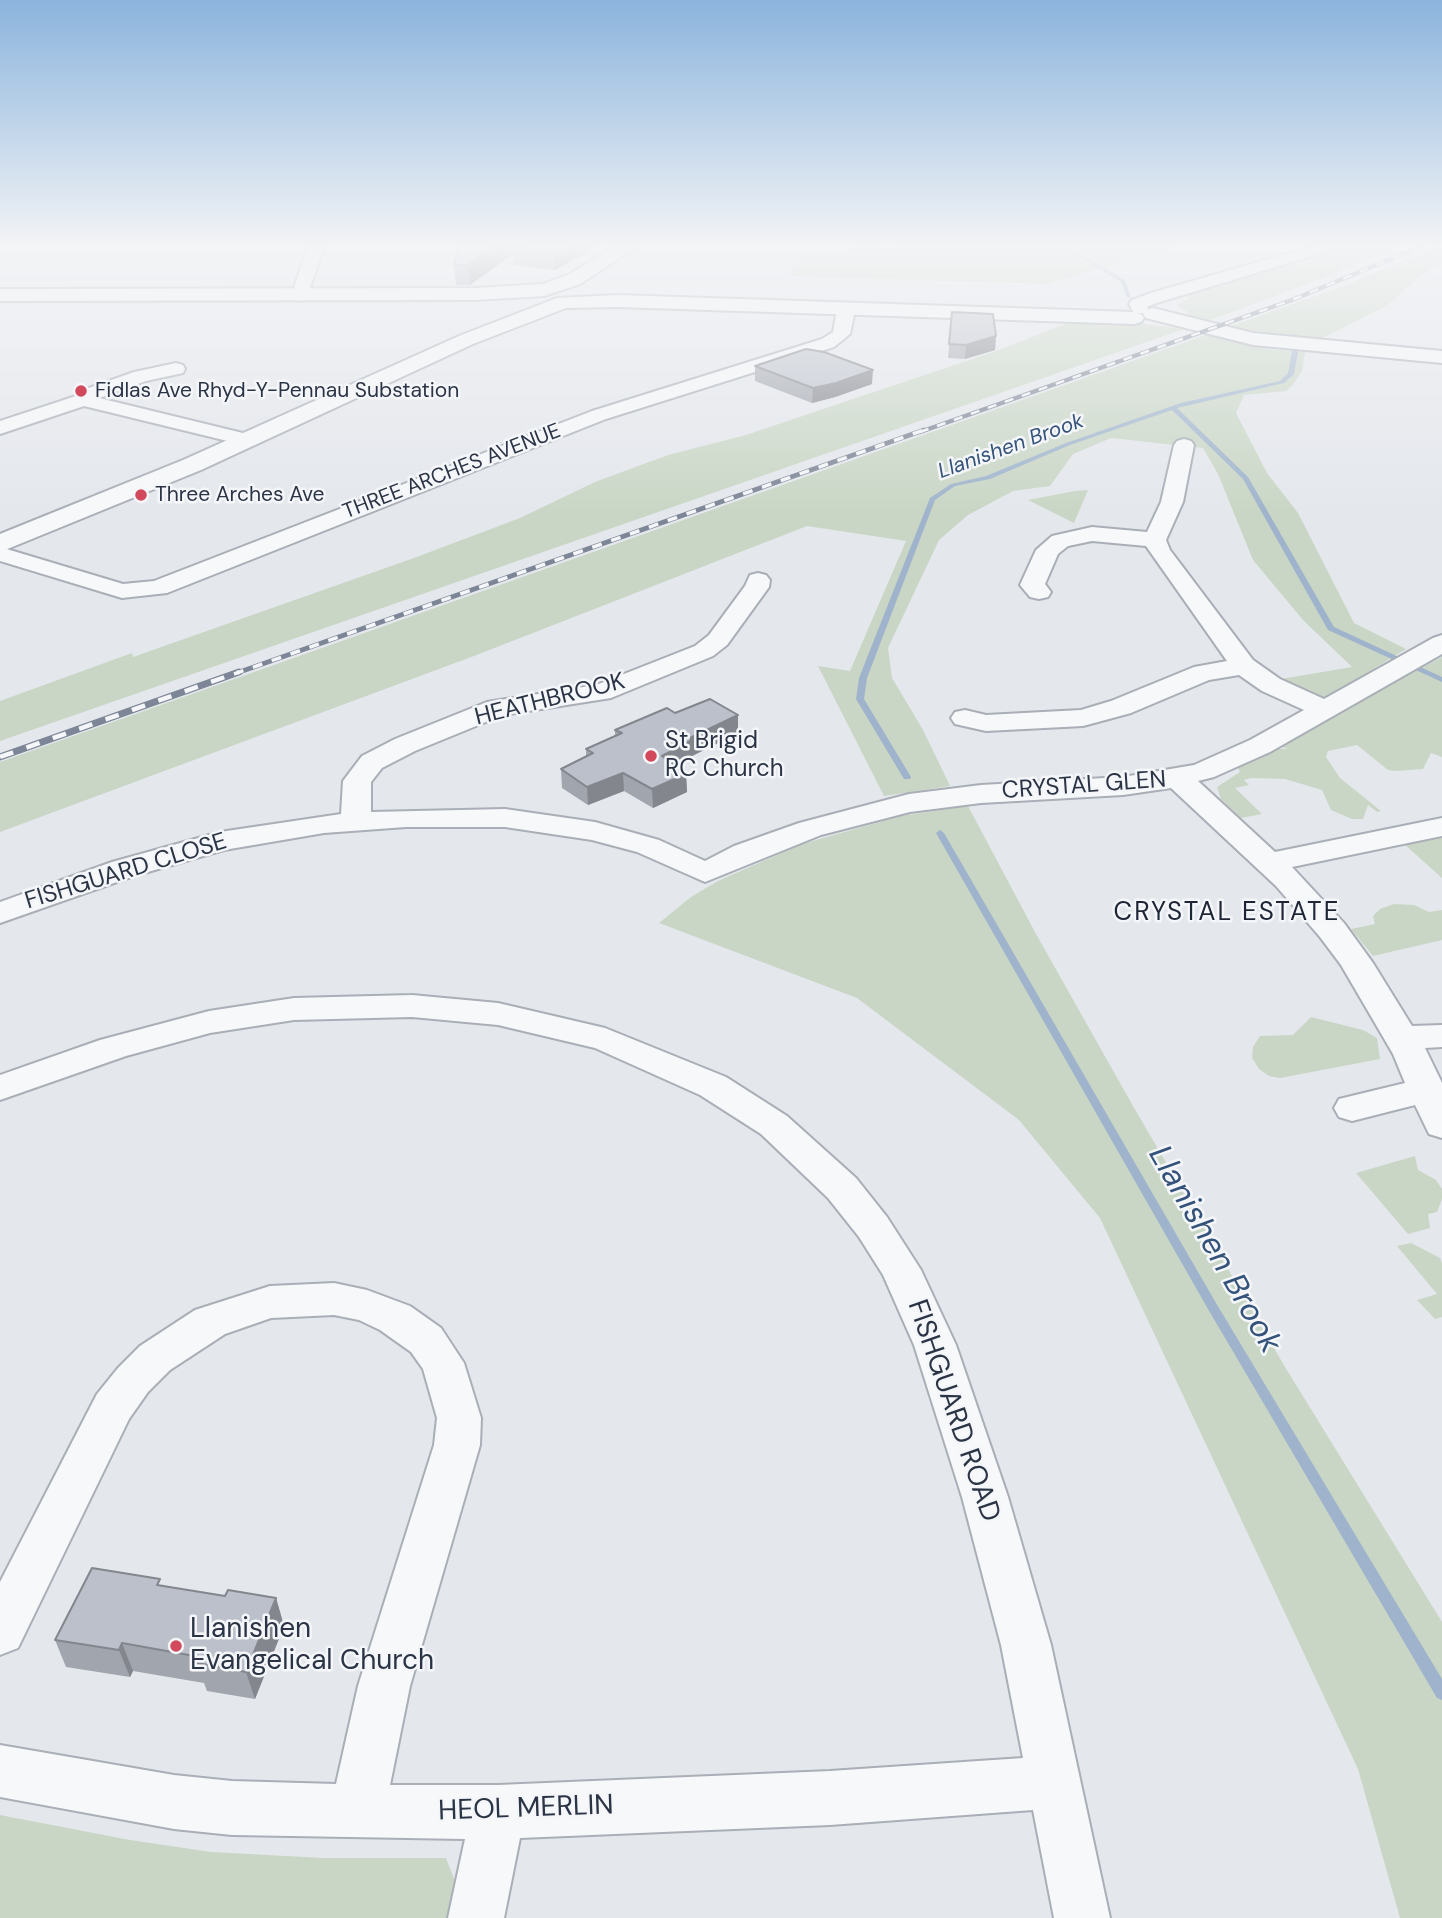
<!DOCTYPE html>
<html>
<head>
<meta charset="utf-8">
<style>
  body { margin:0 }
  canvas { display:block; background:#e4e7ec }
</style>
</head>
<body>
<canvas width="1442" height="1918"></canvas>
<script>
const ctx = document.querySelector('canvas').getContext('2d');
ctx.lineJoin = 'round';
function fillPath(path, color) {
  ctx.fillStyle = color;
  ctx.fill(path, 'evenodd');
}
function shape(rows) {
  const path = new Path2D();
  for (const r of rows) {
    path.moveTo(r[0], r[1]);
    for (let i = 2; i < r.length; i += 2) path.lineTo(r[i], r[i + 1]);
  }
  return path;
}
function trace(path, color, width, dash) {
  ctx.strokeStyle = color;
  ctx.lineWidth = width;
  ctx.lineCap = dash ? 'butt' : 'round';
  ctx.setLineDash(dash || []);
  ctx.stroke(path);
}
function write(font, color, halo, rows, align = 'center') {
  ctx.font = font + ' "DM Sans",sans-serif';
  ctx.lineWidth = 5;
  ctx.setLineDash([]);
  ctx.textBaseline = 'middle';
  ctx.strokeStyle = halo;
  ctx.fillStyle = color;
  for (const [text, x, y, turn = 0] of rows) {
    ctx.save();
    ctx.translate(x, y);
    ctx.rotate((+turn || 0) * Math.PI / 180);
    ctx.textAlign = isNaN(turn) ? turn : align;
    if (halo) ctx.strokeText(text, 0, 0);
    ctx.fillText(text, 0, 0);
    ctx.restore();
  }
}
fillPath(shape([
  [872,244,889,249,913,244,1187,244,1046,284,791,276,796,253,837,252],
  [1341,244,1406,244,1326,277,1205,322,1188,317,1187,312,1177,305,1189,298,1182,293,1226,286,1221,282,1303,261,1301,259,1332,251,1334,245],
  [1438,245,1442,246,1442,264,1422,274,1388,305,1323,338,1225,328,1352,283],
  [1065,324,1144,324,1184,329,0,741,0,701,132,653,133,657,414,558,520,518,595,482,668,455,746,435,999,350],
  [1206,335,1266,349,1305,352,1302,371,1292,386,1286,391,1244,395,1236,413,1267,473,1298,513,1354,623,1406,649,1322,700,1281,679,1352,667,1303,620,1253,560,1218,474,1203,448,1111,438,1073,454,1050,486,1013,491,968,515,939,540,888,648,892,678,923,730,950,786,884,796,818,666,850,671,906,541,807,526,474,656,0,832,0,762],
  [1088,490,1074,523,1028,500,1075,491],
  [1442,657,1442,757,1431,753,1423,769,1395,771,1388,770,1357,745,1328,751,1326,757,1340,778,1381,811,1377,812,1368,805,1363,819,1352,819,1331,810,1322,790,1285,779,1251,778,1244,780,1249,785,1235,788,1262,814,1241,818,1221,799,1217,787,1240,772,1236,764,1264,748,1288,749,1277,745,1328,714,1343,713,1344,709],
  [968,806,1036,934,1133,1106,1285,1367,1442,1622,1442,1918,1400,1918,1358,1769,1100,1218,1019,1120,857,998,659,923,691,897,718,881,802,844,901,816],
  [1439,835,1442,838,1442,878,1403,843],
  [1394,904,1414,905,1429,912,1442,910,1442,940,1373,956,1351,929,1375,924,1373,916,1380,909],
  [1311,1017,1363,1030,1377,1038,1380,1059,1280,1078,1269,1076,1259,1069,1252,1058,1253,1047,1260,1036,1293,1035],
  [1415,1156,1418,1170,1436,1180,1442,1189,1442,1199,1437,1212,1428,1214,1430,1228,1408,1234,1356,1173],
  [1411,1243,1440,1258,1442,1263,1442,1317,1435,1319,1417,1300,1437,1294,1397,1246],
  [0,1815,130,1840,211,1852,323,1858,446,1858,458,1889,454,1918,0,1918]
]), '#c9d6c5');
fillPath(shape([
  [1058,244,1063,244,1125,280,1131,298,1127,297,1121,282,1058,244],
  [1295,350,1298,352,1294,374,1284,383,1177,408,1248,477,1334,627,1442,677,1442,682,1328,630,1243,479,1172,410,1070,445,990,479,955,486,935,500,867,678,864,699,911,777,910,779,904,779,856,699,859,678,930,498,951,484,986,476,1066,443,1181,403,1280,381,1288,373,1292,352,1295,350],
  [940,830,944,833,1216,1303,1442,1679,1442,1700,1437,1698,1208,1309,936,833,940,830]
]), '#9fb4cc');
const minor = shape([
  [309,244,325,244,307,296,299,301,291,296,309,244],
  [1321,244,1344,244,1342,247,1163,301,1148,306,1146,313,1134,313,1129,304,1132,300,1154,292,1321,244],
  [846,305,855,310,850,334,834,347,606,419,167,593,122,598,0,561,0,547,123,584,154,581,592,411,822,339,833,332,837,310,846,305],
  [176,363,183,365,185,369,183,373,146,381,99,398,255,436,258,440,255,444,248,446,84,406,0,434,0,421,76,396,86,389,134,372,176,363],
  [1184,439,1191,441,1194,445,1183,502,1166,540,1170,550,1253,660,1280,679,1324,699,1433,638,1442,635,1442,654,1270,752,1214,777,1198,781,1275,852,1442,818,1442,836,1292,867,1344,923,1373,963,1412,1026,1442,1025,1442,1047,1425,1048,1442,1083,1442,1138,1429,1134,1415,1105,1352,1121,1339,1117,1334,1108,1339,1099,1405,1083,1393,1054,1341,965,1320,937,1276,886,1171,788,1123,795,981,803,910,812,821,835,705,882,637,852,592,840,505,827,406,827,324,833,224,850,134,876,0,923,0,902,112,862,220,832,341,814,343,781,362,756,395,739,487,702,596,685,695,646,709,635,745,586,750,575,758,573,766,575,770,580,769,587,727,645,713,656,611,698,503,715,415,751,382,768,371,782,371,812,505,809,595,822,659,840,705,861,734,846,799,823,909,794,981,785,1123,777,1194,765,1250,740,1304,710,1262,691,1239,675,1209,680,1131,713,1083,726,986,731,955,724,951,718,955,712,965,710,986,715,1081,710,1111,701,1194,667,1227,661,1146,546,1092,541,1068,546,1058,554,1045,584,1051,592,1048,597,1039,599,1030,597,1020,585,1036,550,1052,536,1092,527,1147,532,1161,502,1174,445,1177,441,1184,439],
  [412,995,498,1003,605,1028,726,1077,787,1116,856,1178,887,1217,921,1270,956,1345,1008,1497,1051,1645,1110,1918,1054,1918,1033,1810,830,1825,520,1838,504,1918,448,1918,465,1839,232,1835,174,1829,0,1797,0,1745,174,1775,232,1781,336,1784,358,1686,434,1445,437,1418,423,1369,411,1352,380,1330,359,1320,334,1315,271,1318,225,1334,170,1370,148,1392,129,1419,18,1648,0,1655,0,1582,97,1394,118,1368,140,1346,195,1310,270,1286,334,1283,367,1290,410,1306,441,1328,464,1363,481,1418,480,1445,410,1686,390,1785,498,1785,830,1771,1023,1758,1001,1645,962,1497,914,1345,883,1275,859,1237,828,1198,761,1134,700,1095,595,1048,498,1025,412,1017,294,1020,210,1033,126,1056,0,1100,0,1075,100,1040,209,1011,294,998,412,995]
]);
const tertiary = shape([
  [620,244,641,244,580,284,544,296,475,300,0,301,0,289,475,288,543,284,568,275,620,244],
  [618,295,1134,312,1141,314,1144,318,1141,322,1134,324,618,307,566,308,473,344,201,470,0,552,0,534,183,460,459,336,557,298,618,295],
  [1153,308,1253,333,1442,351,1442,363,1253,345,1146,318,1143,314,1146,310,1153,308]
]);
trace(minor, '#a9aeb7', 4);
trace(tertiary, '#a9aeb7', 4);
fillPath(minor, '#f7f8fa');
fillPath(tertiary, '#f7f8fa');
const railFar2 = shape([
  [920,432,1292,300,1427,244]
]);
const railFar1 = shape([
  [234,674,924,430]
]);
const rail = shape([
  [0,757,239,672]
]);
trace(railFar2, '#7d8696', 4.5);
trace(railFar1, '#7d8696', 5);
trace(rail, '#7d8696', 7);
trace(railFar2, '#f4f6f9', 2.5, [9]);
trace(railFar1, '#f4f6f9', 3.5, [10]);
trace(rail, '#f4f6f9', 4.5, [14]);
fillPath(shape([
  [459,244,515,244,516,250,526,244,601,244,555,270,514,265,513,254,470,285,456,285,454,265],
  [952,312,996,336,995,350,965,359,948,358],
  [755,366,872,384,835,397,812,403,755,381],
  [675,713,738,733,692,756,692,759,677,767,686,774,687,792,653,808,624,791,588,805,562,788,561,769,586,756,586,749,615,736,615,730],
  [162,1586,225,1596,276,1598,284,1626,255,1699,207,1691,204,1683,133,1671,130,1677,66,1667,55,1640]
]), '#a1a5ae');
fillPath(shape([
  [498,244,515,244,516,251,513,251,513,254,470,285,468,265],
  [577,244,601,244,555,270,554,256],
  [996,336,995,350,965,359,966,345],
  [873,370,872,384,835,397,812,403,813,388],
  [738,715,738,733,692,756,692,759,663,774,662,756,690,738],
  [623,773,624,791,588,805,587,787],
  [686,774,687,792,653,808,652,789],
  [276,1598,284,1626,255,1699,246,1672],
  [122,1643,133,1671,130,1677,119,1650]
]), '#83868d');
const building = shape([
  [459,244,498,244,468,265,454,265,459,244],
  [526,244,577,244,554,256,513,251,526,244],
  [952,312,993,314,996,336,966,345,949,344,952,312],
  [806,349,824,352,873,370,836,383,813,388,755,366,806,349],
  [710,699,738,715,690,738,692,740,662,756,686,774,652,789,623,773,587,787,561,769,593,753,586,749,622,733,615,730,667,708,675,713,710,699],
  [92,1568,160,1579,157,1585,225,1596,228,1590,276,1598,246,1672,197,1663,200,1657,122,1643,119,1650,55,1640,92,1568]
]);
fillPath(building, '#bbc0ca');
trace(building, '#83868d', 2);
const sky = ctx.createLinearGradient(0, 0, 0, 512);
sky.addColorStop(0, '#8bb4dd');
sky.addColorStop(0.48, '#f3f4f6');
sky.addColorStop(1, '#f3f4f600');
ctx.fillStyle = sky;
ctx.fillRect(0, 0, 1442, 512);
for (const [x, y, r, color] of [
  [81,391,7,"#d1495b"],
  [141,495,7,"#d1495b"],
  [651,756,7,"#d1495b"],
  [176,1646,7,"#d1495b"]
]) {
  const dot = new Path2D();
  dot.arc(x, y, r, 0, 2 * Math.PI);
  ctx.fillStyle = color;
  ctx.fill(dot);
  trace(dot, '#f4f6f9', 2.5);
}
write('21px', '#2b3445', '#f4f6f9', [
  ["Fidlas Ave Rhyd-Y-Pennau Substation",95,391],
  ["Three Arches Ave",155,495]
], 'left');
write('italic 21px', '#34527a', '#f4f6f9', [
  ["Llanishen Brook",1011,447,-20]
]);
write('21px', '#2b3445', '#f4f6f9', [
  ["THREE ARCHES AVENUE",452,472,-21]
]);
write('24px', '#2b3445', '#f4f6f9', [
  ["HEATHBROOK",550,700,-14],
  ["CRYSTAL GLEN",1084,786,-4],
  ["FISHGUARD CLOSE",126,872,-17]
]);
write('24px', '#2b3445', '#f4f6f9', [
  ["St Brigid",665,742],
  ["RC Church",665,770]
], 'left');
ctx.letterSpacing = '2px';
write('26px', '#1d2536', '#f4f6f9', [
  ["CRYSTAL ESTATE",1227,913]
]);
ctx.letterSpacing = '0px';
write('28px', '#2b3445', '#f4f6f9', [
  ["FISHGUARD ROAD",953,1411,71],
  ["HEOL MERLIN",526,1809,-2]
]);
write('28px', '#2b3445', '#f4f6f9', [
  ["Llanishen",190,1630],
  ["Evangelical Church",190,1662]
], 'left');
write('italic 32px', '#34527a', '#f4f6f9', [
  ["Llanishen Brook",1214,1250,60]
]);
</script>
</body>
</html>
